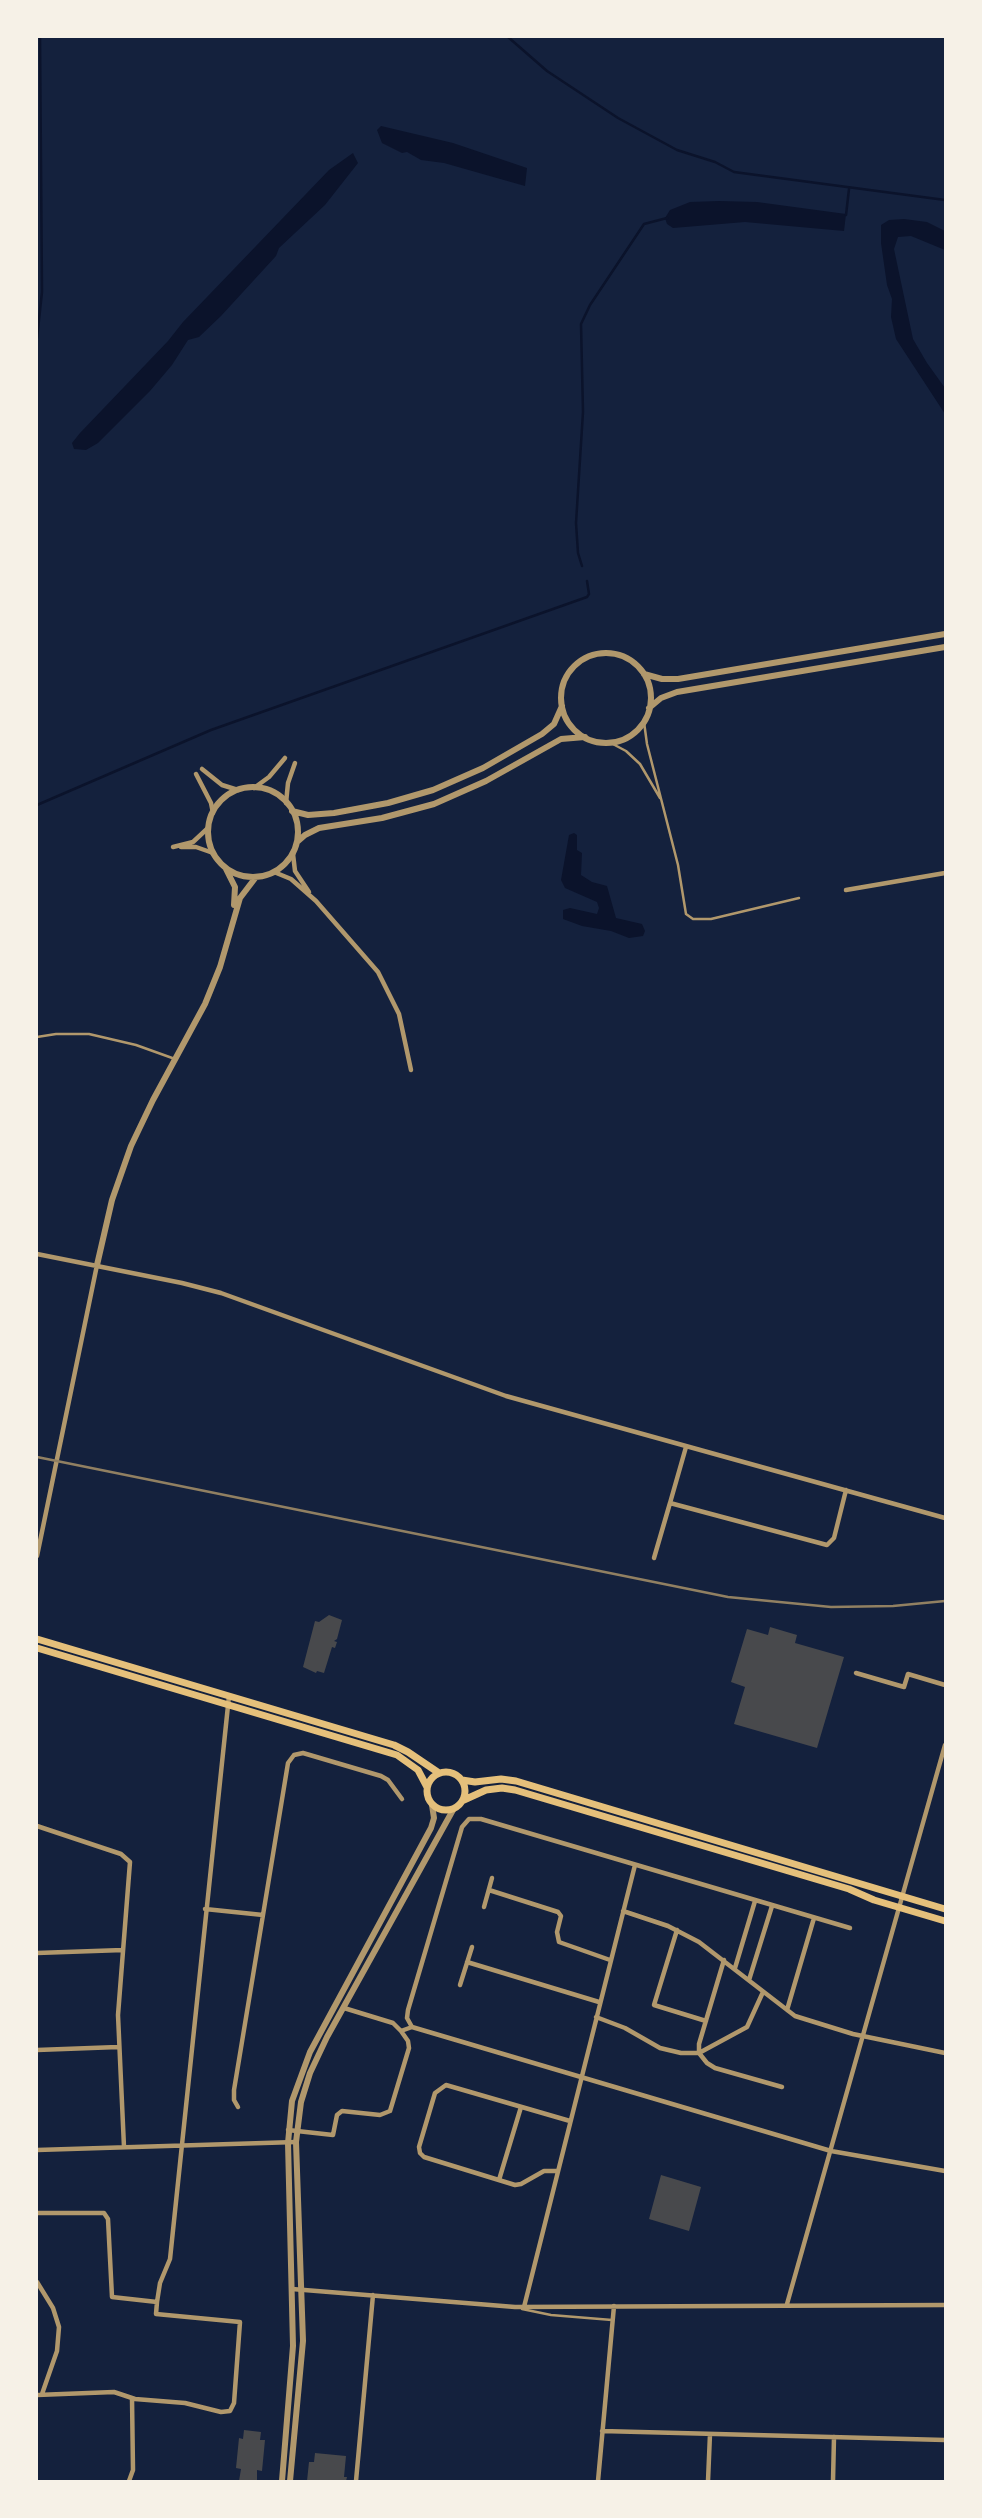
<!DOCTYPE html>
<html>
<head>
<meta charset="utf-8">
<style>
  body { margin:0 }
  #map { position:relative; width:982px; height:2518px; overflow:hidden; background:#14213d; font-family:"Space Grotesk",sans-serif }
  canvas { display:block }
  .frame { position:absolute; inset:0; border:38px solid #f6f1e7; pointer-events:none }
</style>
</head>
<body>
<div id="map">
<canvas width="982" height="2518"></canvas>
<div class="frame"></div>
</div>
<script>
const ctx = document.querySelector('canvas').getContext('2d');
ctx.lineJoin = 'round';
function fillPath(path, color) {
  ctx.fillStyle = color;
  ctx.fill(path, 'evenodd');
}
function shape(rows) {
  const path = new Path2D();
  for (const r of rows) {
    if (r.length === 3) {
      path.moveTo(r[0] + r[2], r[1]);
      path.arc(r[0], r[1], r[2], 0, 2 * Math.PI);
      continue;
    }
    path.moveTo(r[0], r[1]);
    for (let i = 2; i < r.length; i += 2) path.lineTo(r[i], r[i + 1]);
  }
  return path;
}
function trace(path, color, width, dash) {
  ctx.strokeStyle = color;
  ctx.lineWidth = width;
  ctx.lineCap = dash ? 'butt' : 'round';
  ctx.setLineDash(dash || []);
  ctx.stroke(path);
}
fillPath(shape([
  [381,126,453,143,527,168,525,186,444,163,421,160,407,152,402,153,382,143,377,130],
  [353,153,358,163,325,205,279,248,276,256,221,316,199,337,188,340,172,365,150,391,98,443,86,450,74,449,72,443,80,433,168,341,183,322,329,170],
  [719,201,757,202,846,214,844,231,745,222,673,228,667,224,665,218,670,210,690,202],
  [904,219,927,222,945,231,945,250,911,236,898,237,894,249,913,339,927,363,945,388,945,414,896,339,891,317,892,299,887,285,881,243,881,225,889,220],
  [574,833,577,835,577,850,582,853,581,875,592,882,607,886,616,918,642,924,645,931,643,936,629,938,611,931,582,926,563,919,563,910,570,908,597,914,599,908,597,902,565,888,561,880,569,835]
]), '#0b132b');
trace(shape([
  [508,37,547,71,618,118,677,150,715,162,734,172,945,200],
  [846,215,849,189],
  [37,338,42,292,40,37],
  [582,566,578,553,576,523,583,412,581,324,590,305,644,224,667,218],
  [37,805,211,730,587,597,589,594,587,581]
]), '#0b132b', 2.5);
fillPath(shape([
  [329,1615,342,1620,337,1639,334,1641,337,1642,335,1648,332,1647,324,1673,317,1671,316,1673,303,1667,315,1621,319,1622],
  [770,1627,797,1635,795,1643,844,1657,817,1748,734,1724,745,1687,731,1682,747,1629,768,1635],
  [661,2175,701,2187,689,2231,649,2219],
  [244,2430,261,2432,260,2440,265,2440,262,2471,257,2470,257,2481,239,2481,241,2469,236,2468,239,2438,243,2439],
  [315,2453,346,2456,344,2477,347,2477,346,2481,307,2481,309,2462,314,2462]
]), '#48494c');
trace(shape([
  [644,722,647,744,678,865,686,914,693,919,711,919,799,898],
  [609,742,626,751,640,764,660,798],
  [37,1037,56,1034,89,1034,136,1045,175,1059],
  [522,2309,551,2315,612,2320]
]), '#b1986c', 2.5);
trace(shape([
  [202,769,222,785,238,790],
  [196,774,211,803,213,813],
  [254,788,269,777,285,758],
  [286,803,288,783,295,763],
  [173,847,193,842,208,828],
  [181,847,196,847,213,853],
  [293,854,295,871,309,892],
  [274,872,291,879,316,901,378,972,399,1014,411,1070],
  [846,890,945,873],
  [37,1254,182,1283,221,1293,506,1396,945,1518],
  [686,1447,670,1503,827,1545,834,1538,846,1490],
  [37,1556,97,1265],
  [654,1558,670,1503],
  [856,1673,904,1687,908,1674,945,1685],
  [37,1826,121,1854,130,1862,118,2015,124,2147],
  [489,1890,558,1912,561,1916,557,1932,559,1942,610,1960],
  [484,1907,492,1878],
  [205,1909,263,1915,288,1763,294,1755,303,1753,381,1776,388,1780,402,1799],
  [623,1911,668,1926,699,1942,795,2016,853,2034,945,2053],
  [677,1930,654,2005,706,2021],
  [37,1953,123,1950],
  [724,1960,699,2044,699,2053,707,2063,715,2068,782,2087],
  [467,1962,599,2002],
  [735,1968,755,1901],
  [749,1980,772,1906],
  [460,1985,472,1947],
  [344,2008,393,2023,401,2031,412,2027,831,2151,945,2171],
  [787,2010,814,1918],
  [596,2017,625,2028,660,2048,681,2053,699,2053,747,2027,763,1992],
  [412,2027,407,2018,408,2010,462,1827,469,1819,481,1819,850,1928],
  [37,2050,118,2047],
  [238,2107,234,2100,234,2090,263,1915],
  [288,2130,333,2135,337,2115,342,2111,380,2115,390,2111,409,2048,408,2041,401,2031],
  [37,2150,296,2142],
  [557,2171,544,2171,521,2184,515,2185,424,2157,420,2153,419,2147,435,2093,446,2085,570,2121],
  [499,2180,521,2107],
  [37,2213,104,2213,108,2219,112,2297,157,2302,160,2283,170,2259,229,1696],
  [37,2282,53,2308,59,2327,57,2351,42,2394],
  [292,2289,515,2307,945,2305],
  [787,2304,945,1745],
  [524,2307,635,1865],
  [37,2395,114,2392,135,2399,185,2403,221,2412,230,2411,234,2403,240,2322,156,2314,157,2302],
  [602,2431,945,2440],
  [129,2481,133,2470,132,2398],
  [356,2481,373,2295],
  [598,2481,614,2306],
  [708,2481,710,2434],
  [833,2481,834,2437]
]), '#b1986c', 4.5);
trace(shape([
  [606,698,45],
  [644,674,662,679,678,679,945,634],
  [649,708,661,698,677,692,945,647],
  [253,832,45],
  [292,811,308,815,334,813,388,803,433,790,483,768,542,734,554,724,562,706],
  [297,842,305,835,319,828,382,818,434,804,486,781,561,739,585,737],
  [226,869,235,887,234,905],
  [97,1265,112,1200,131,1146,153,1100,205,1004,220,967,240,898,256,877],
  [282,2481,293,2346,288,2143,292,2101,310,2052,431,1828,434,1818,432,1805],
  [290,2481,303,2341,296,2142,301,2102,310,2073,327,2037,453,1810]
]), '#b1986c', 6);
trace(shape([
  [37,1639,394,1745,408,1752,439,1773],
  [37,1648,397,1755,418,1770,427,1787],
  [446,1791,19],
  [462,1780,475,1782,501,1779,516,1781,945,1909],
  [464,1800,486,1790,502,1788,515,1790,849,1889,874,1900,945,1921]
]), '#e5c07b', 7);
trace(shape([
  [37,1457,728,1597,831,1607,893,1606,945,1601]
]), '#918062', 2.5);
</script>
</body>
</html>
